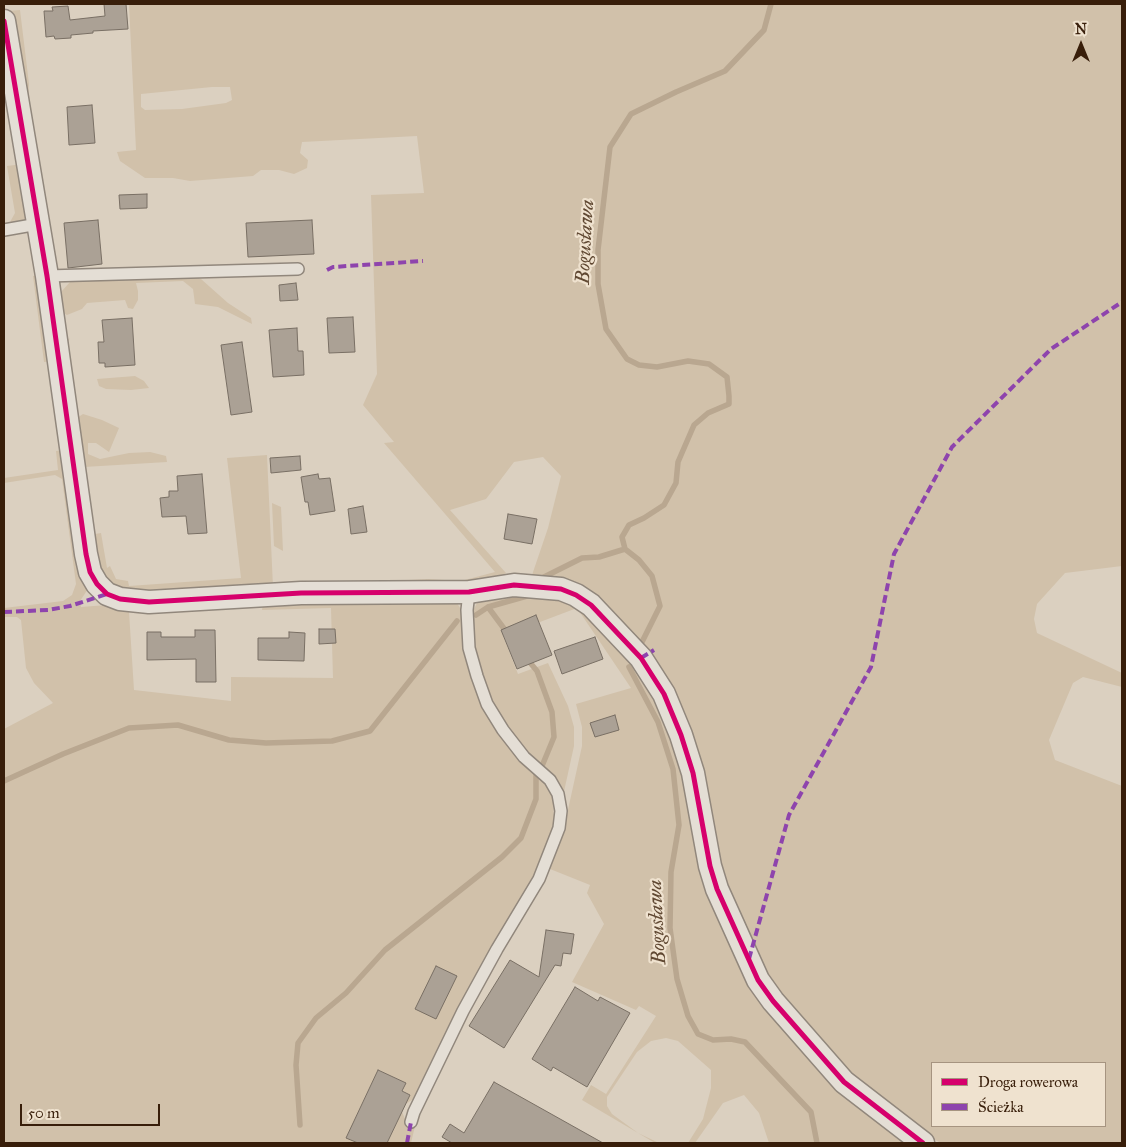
<!DOCTYPE html>
<html>
<head>
<meta charset="utf-8">
<style>
  body { margin:0 }
  #map { position:relative; width:1126px; height:1147px; overflow:hidden; background:#dbd0c0; font-family:"IM FELL Great Primer",serif }
  canvas { display:block }
  .frame { position:absolute; inset:0; border:5px solid #381e0a; pointer-events:none }
  .legend { position:absolute; left:931px; top:1062px; width:175px; height:65px; box-sizing:border-box; background:#efe2cf; border:1px solid #a69480; margin:0; padding:6px 9px; list-style:none; font-size:15px; color:#381e0a }
  .legend li { display:flex; align-items:center; gap:10px; height:25px }
  .legend b { width:25px; border:1px solid #a69480 }
  .north { position:absolute; left:1056px; top:20px; width:50px; height:50px; -webkit-text-stroke:4px #efe2cf; paint-order:stroke; rotate:0deg; font-size:14px; font-weight:700; line-height:20px; text-align:center; color:#381e0a }
  .north::after { content:''; display:block; margin:auto; width:18px; height:22px; background:#381e0a; clip-path:polygon(50% 0,100% 100%,50% 72%,0 100%) }
  .scale { position:absolute; left:20px; top:1104px; width:140px; height:22px; box-sizing:border-box; border:2px solid #381e0a; border-top:0; padding-left:6px; font-size:15px; line-height:18px; white-space:nowrap; color:#381e0a; -webkit-text-stroke:4px #efe2cf; paint-order:stroke }
</style>
</head>
<body>
<div id="map">
<canvas width="1126" height="1147"></canvas>
<div class="frame"></div>
<ul class="legend">
<li><b style="height:6px;background:#d6006c"></b>Droga rowerowa</li>
<li><b style="height:6px;background:#8e44ad"></b>Ścieżka</li>
</ul>
<div class="north">N</div>
<div class="scale">50 m</div>
</div>
<script>
const ctx = document.querySelector('canvas').getContext('2d');
ctx.lineJoin = 'round';
function fillPath(path, color) {
  ctx.fillStyle = color;
  ctx.fill(path, 'evenodd');
}
function shape(rows) {
  const path = new Path2D();
  for (const r of rows) {
    path.moveTo(r[0], r[1]);
    for (let i = 2; i < r.length; i += 2) path.lineTo(r[i], r[i + 1]);
  }
  return path;
}
function trace(path, color, width, dash) {
  ctx.strokeStyle = color;
  ctx.lineWidth = width;
  ctx.lineCap = dash ? 'butt' : 'round';
  ctx.setLineDash(dash || []);
  ctx.stroke(path);
}
function write(font, color, halo, rows, align = 'center') {
  ctx.font = font + ' "IM FELL Great Primer",serif';
  ctx.lineWidth = 4.5;
  ctx.setLineDash([]);
  ctx.textBaseline = 'middle';
  ctx.strokeStyle = halo;
  ctx.fillStyle = color;
  for (const [text, x, y, turn = 0] of rows) {
    ctx.save();
    ctx.translate(x, y);
    ctx.rotate((+turn || 0) * Math.PI / 180);
    ctx.textAlign = isNaN(turn) ? turn : align;
    if (halo) ctx.strokeText(text, 0, 0);
    ctx.fillText(text, 0, 0);
    ctx.restore();
  }
}
fillPath(shape([
  [129,4,1122,4,1122,566,1065,573,1037,604,1034,619,1037,633,1122,673,1122,687,1083,677,1073,683,1049,740,1055,760,1122,786,1122,1143,941,1143,928,1136,851,1073,773,986,723,881,702,773,623,629,531,578,548,528,561,476,543,457,514,462,486,499,450,510,506,573,491,582,311,585,428,579,461,581,495,572,384,443,394,442,363,405,377,374,371,195,424,193,417,136,302,142,300,153,308,160,307,168,294,174,279,170,261,170,253,176,190,181,173,178,145,178,120,161,117,152,136,150],
  [212,87,230,87,232,100,226,103,182,109,145,110,141,107,141,94],
  [932,1063,1105,1063,1105,1126,932,1126],
  [20,10,29,84,28,103,8,11],
  [23,164,31,215,21,223,4,225,4,223,10,222,15,213,7,166],
  [41,275,53,361,44,362,33,276],
  [191,275,201,279,228,303,251,318,252,324,218,307,195,304,193,289,183,281,136,283,138,291,138,300,133,309,128,308,125,300,87,303,82,309,67,315,63,313,61,292,70,282],
  [70,338,66,346,77,418,83,414,102,420,119,428,109,452,96,443,88,443,88,454,100,459,129,453,150,452,166,456,167,462,84,467,62,345],
  [135,376,144,381,149,388,131,390,106,389,99,386,97,379],
  [66,450,88,589,80,601,81,607,107,605,137,611,129,612,134,690,231,701,231,677,333,678,331,608,262,610,264,598,440,597,457,603,462,611,476,688,549,789,553,800,554,817,552,832,535,875,454,1020,413,1099,406,1104,410,1095,403,1091,406,1083,378,1070,347,1138,358,1143,4,1143,4,729,53,703,34,683,26,668,21,620,17,617,4,617,4,608,63,601,72,595,76,584,62,479,55,475,4,483,4,478,58,470,56,451],
  [267,455,273,587,133,595,103,583,89,535,101,533,107,568,110,566,116,579,128,581,129,586,241,578,227,458],
  [272,503,281,507,283,551,274,546],
  [501,592,568,598,590,611,655,693,683,774,704,882,755,996,831,1083,912,1143,769,1143,759,1113,744,1095,723,1103,695,1143,688,1143,703,1119,711,1088,711,1070,678,1041,666,1038,651,1041,637,1052,607,1097,607,1106,612,1114,638,1133,659,1143,655,1143,638,1133,582,1100,591,1085,606,1094,656,1016,639,1006,636,1010,572,982,604,924,587,893,590,885,550,869,564,828,582,746,582,727,576,704,631,688,577,608,503,636,518,674,548,663,568,706,574,727,574,746,563,796,502,723,488,693,478,665,473,633,473,611,477,603,484,597],
  [402,1112,406,1121,416,1122,411,1143,387,1143]
]), '#d1c1aa');
trace(shape([
  [544,577,582,558,599,557,625,549],
  [488,607,508,634],
  [476,615,488,607,527,596],
  [641,644,660,606,652,576,639,560,625,549,622,537,629,525,644,518,664,505,676,483,678,462,694,425,708,413,729,404,729,396,727,377,709,364,688,361,657,367,639,365,627,359,606,329,598,284,598,250,610,147,631,114,676,92,725,71,764,30,771,4],
  [527,659,537,671,552,712,554,737,542,766],
  [629,667,658,722,673,769,679,825,671,872,670,928,677,979,688,1016,698,1034,713,1040,731,1039,745,1042,811,1112,817,1143],
  [4,781,63,754,129,728,178,725,229,740,266,743,332,741,370,731,457,621],
  [300,1125,296,1065,298,1043,316,1018,346,993,385,950,502,857,521,838,536,799,536,775]
]), '#b9a790', 5.5);
const building = shape([
  [104,4,126,4,128,29,93,31,93,33,71,35,71,38,55,39,54,36,46,37,44,11,53,11,52,7,68,6,70,20,105,16,104,4],
  [92,105,95,143,69,145,67,107,92,105],
  [147,194,147,208,120,209,119,195,147,194],
  [98,220,102,264,68,268,64,223,98,220],
  [312,220,314,254,248,257,246,223,312,220],
  [296,283,298,300,280,301,279,285,296,283],
  [353,317,355,352,329,353,327,318,353,317],
  [132,318,135,365,105,367,105,363,99,363,98,342,104,342,102,320,132,318],
  [297,328,298,351,303,351,304,375,273,377,269,330,297,328],
  [242,342,252,412,231,415,221,345,242,342],
  [300,456,301,470,271,473,270,458,300,456],
  [202,474,207,533,188,534,186,516,162,517,160,498,169,497,169,491,178,491,177,476,202,474],
  [318,474,319,479,330,478,335,511,310,515,308,502,305,502,301,477,318,474],
  [363,506,367,532,351,534,348,509,363,506],
  [508,514,537,519,532,544,504,539,508,514],
  [536,615,552,655,517,669,501,630,536,615],
  [319,629,335,629,336,643,319,644,319,629],
  [195,630,215,630,216,682,196,682,196,659,147,660,147,632,161,632,161,637,195,637,195,630],
  [289,632,305,633,304,661,258,660,258,638,289,638,289,632],
  [595,637,603,659,562,674,554,651,595,637],
  [615,715,619,730,595,737,590,723,615,715],
  [546,930,574,934,571,954,563,953,561,966,555,965,504,1048,469,1026,510,960,539,977,546,930],
  [436,966,457,976,436,1019,415,1009,436,966],
  [575,987,598,1001,600,997,630,1013,587,1087,553,1067,551,1071,532,1059,575,987],
  [378,1070,406,1083,402,1091,410,1095,387,1143,358,1143,346,1138,378,1070],
  [494,1082,603,1143,452,1143,442,1137,450,1124,464,1133,494,1082]
]);
fillPath(building, '#aba195');
trace(building, '#796f64', 1);
const service = shape([
  [4,230,38,224],
  [47,276,298,269],
  [411,1122,414,1112,463,1011,497,949,539,879,559,828,561,811,558,794,550,780,524,757,503,730,487,704,477,676,469,648,467,610,469,592]
]);
const minor = shape([
  [4,21,47,276,86,554,90,572,97,584,107,594,120,599,149,602,301,593,469,592,514,585,561,589,576,595,591,605,641,658,664,694,681,735,693,773,710,866,717,889,758,980,773,1001,844,1082,923,1143]
]);
trace(service, '#91877c', 14);
trace(minor, '#91877c', 25);
trace(service, '#e4ded5', 11);
trace(minor, '#e4ded5', 22);
trace(shape([
  [327,270,333,267,423,261],
  [4,612,48,610,70,606,107,594],
  [641,658,654,650],
  [749,959,789,815,871,667,894,554,952,447,1051,349,1122,302],
  [407,1143,411,1122]
]), '#8e44ad', 4, [8, 4]);
trace(shape([
  [4,21,47,276,86,554,90,572,97,584,107,594,120,599,149,602,301,593,469,592,514,585,561,589,576,595,591,605,641,658,664,694,681,735,693,773,710,866,717,889,758,980,773,1001,844,1082,923,1143]
]), '#d6006c', 5);
write('italic 20px', '#604832', '#efe2cf', [
  ["Bogusława",586,242,-87],
  ["Bogusława",658,922,-93]
]);
</script>
</body>
</html>
